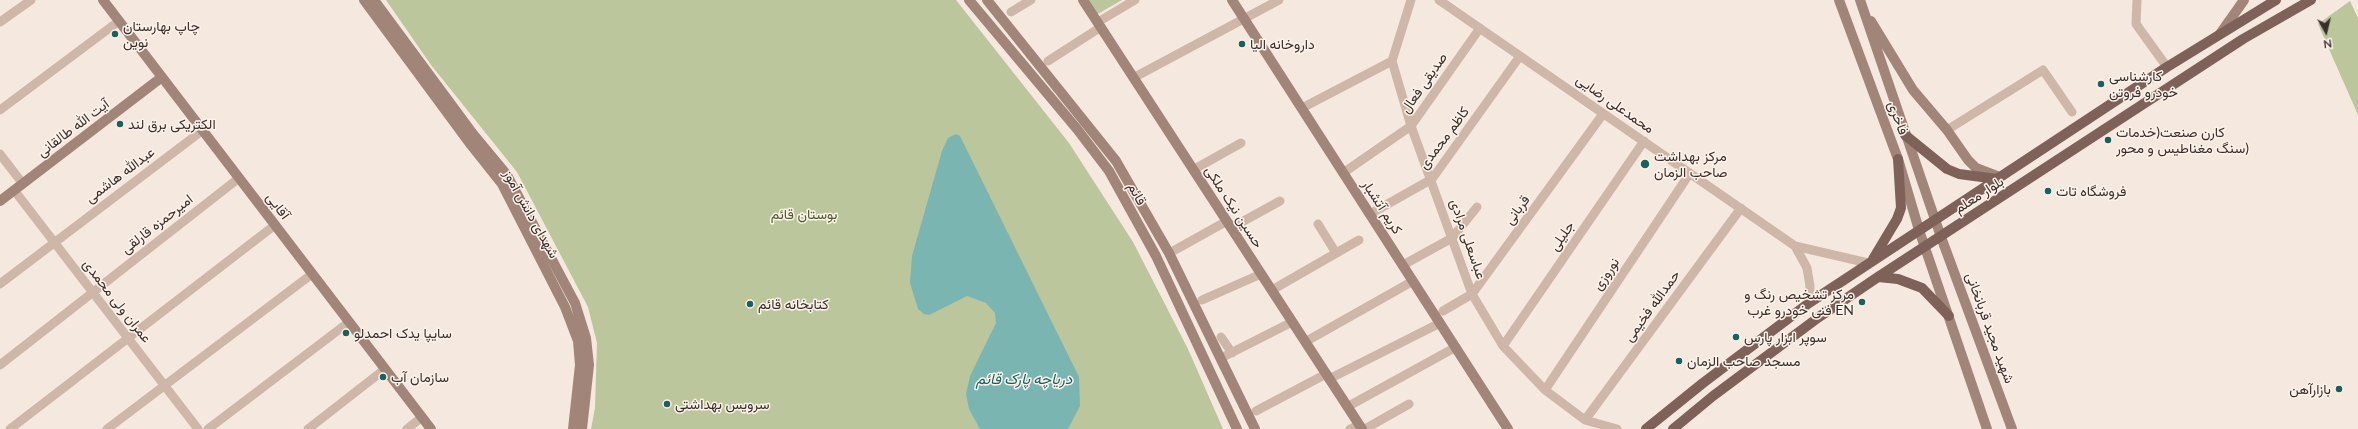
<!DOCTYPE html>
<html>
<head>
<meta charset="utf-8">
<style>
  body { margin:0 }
  #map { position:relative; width:2358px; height:429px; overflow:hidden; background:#f5e8de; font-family:Lato,sans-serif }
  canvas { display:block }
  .north { position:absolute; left:2306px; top:12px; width:40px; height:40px; -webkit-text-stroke:3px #fcf3eb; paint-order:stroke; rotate:172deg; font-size:11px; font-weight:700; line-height:16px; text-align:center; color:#3b2d29 }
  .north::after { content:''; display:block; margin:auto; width:14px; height:18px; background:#3b2d29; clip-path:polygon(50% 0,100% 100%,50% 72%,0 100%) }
</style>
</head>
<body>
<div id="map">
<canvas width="2358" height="429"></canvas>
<div class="north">N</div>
</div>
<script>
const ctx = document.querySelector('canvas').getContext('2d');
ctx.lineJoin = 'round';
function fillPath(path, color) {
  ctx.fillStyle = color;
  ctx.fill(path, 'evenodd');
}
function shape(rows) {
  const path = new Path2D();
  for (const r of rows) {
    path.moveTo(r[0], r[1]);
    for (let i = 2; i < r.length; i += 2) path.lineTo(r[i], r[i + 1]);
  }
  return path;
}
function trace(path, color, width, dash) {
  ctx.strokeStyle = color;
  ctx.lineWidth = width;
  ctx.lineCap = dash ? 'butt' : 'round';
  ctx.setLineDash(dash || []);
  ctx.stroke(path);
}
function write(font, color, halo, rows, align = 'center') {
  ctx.font = font + ' Lato,Vazirmatn,sans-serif';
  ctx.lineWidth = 3;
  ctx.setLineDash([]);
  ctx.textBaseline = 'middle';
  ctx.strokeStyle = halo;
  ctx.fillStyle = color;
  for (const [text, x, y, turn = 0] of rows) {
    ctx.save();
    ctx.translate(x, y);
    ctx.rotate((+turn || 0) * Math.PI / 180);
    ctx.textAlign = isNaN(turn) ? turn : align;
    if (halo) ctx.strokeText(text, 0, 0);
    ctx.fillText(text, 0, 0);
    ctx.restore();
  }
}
fillPath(shape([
  [386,0,956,0,1069,143,1133,242,1188,349,1223,429,591,429,595,408,597,343,588,307,517,172,431,65],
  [1088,0,1122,0,1096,15],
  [2350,1,2358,18,2358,115,2318,24]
]), '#bbc69c');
fillPath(shape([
  [956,134,960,136,1079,377,1080,406,1068,429,980,429,969,409,966,394,970,376,996,323,995,313,986,303,967,296,929,315,924,314,918,309,910,283,912,256,942,151,948,138]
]), '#7ab5b2');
trace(shape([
  [1411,0,1392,61,1411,126,1472,294,1503,346,1545,390,1585,420,1617,429],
  [1439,0,1795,246,1868,263],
  [2137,0,2136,24,2167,67],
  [1011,12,1031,0],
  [0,22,31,0],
  [1098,22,1135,0],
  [1048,61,1101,27],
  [1133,78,1279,0],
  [1302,108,1392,61],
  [0,110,119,21],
  [1947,130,2043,70,2072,112],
  [0,154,23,184],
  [1193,170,1241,143],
  [1343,173,1411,126,1480,28],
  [14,190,198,429],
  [1370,214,1432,179,1520,56],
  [1318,224,1336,253],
  [1231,228,1280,201],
  [1795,246,1807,268,1810,286,1809,303],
  [1175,250,1227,221],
  [1403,265,1452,238,1477,207],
  [0,284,203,130],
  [1272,290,1359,240],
  [1202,300,1261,274],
  [1443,311,1472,294,1603,114],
  [1221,337,1232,353],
  [1305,342,1413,281],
  [1503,346,1644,141],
  [1225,356,1292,322],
  [0,365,239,178],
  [1329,379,1440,323],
  [1545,390,1690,173],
  [1347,407,1456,347],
  [1256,411,1326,374],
  [1585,420,1741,208],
  [10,429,275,225],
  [107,429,312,274],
  [208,429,349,322],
  [308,429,385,369],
  [407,429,422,417],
  [1350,429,1359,425],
  [1365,429,1409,404]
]), '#ceb7a8', 9);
trace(shape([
  [103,0,431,429],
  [364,0,471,145,502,184,565,307,578,341,580,365,573,429],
  [374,0,473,134,507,175,575,303,586,338,589,365,582,429],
  [969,0,1077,129,1109,171,1156,256,1237,429],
  [987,0,1116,161,1169,253,1255,429],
  [1083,0,1362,429],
  [1232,0,1508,429],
  [1839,0,1898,159,1919,230,1987,429],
  [1860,0,1941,237,2012,429],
  [1871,21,1913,90,1947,130,1968,160,1976,168,1997,176],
  [2220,34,2244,0],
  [0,201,162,77]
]), '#a28579', 10);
trace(shape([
  [1905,135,1947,169,1959,174,1997,179],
  [1873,259,1897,219,1901,208,1898,159],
  [1878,277,1898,279,1922,288,1949,316],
  [1646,429,1703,383,1809,303,2167,67,2276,0],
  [1673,429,1713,396,1819,317,1878,277,2243,39,2311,0]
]), '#7e6259', 10);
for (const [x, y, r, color] of [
  [115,34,4,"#1a605f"],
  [1242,44,4,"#1a605f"],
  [2101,84,4,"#1a605f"],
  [120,124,4,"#1a605f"],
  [2108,140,4,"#1a605f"],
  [1645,164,5,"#1a605f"],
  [2048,191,4,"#1a605f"],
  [1862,302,4,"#1a605f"],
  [750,304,4,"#1a605f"],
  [346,333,4,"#1a605f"],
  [1736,337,4,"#1a605f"],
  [1679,361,4,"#1a605f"],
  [383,377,4,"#1a605f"],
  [2339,389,4,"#1a605f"],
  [667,404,4,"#1a605f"]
]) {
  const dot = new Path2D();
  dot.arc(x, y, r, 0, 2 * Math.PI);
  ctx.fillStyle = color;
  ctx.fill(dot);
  trace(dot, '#fcf3eb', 1.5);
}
write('14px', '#3b2d29', '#fcf3eb', [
  ["چاپ بهارستان",123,26],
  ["نوين",123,42],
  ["داروخانه الیا",1250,44],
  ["کارشناسی",2109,76],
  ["خودرو فروتن",2109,92],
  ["الکتریکی برق لند",128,124],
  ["کارن صنعت(خدمات",2116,132],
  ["سنگ مغناطیس و محور)",2116,148],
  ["مرکز بهداشت",1654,156],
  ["صاحب الزمان",1654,172],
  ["فروشگاه تات",2056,191],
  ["مرکز تشخیص رنگ و",1854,294,"right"],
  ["فنی خودرو غرب EN",1854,310,"right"],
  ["کتابخانه قائم",758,304],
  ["سایپا یدک احمدلو",354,333],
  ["سوپر ابزار پارس",1744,337],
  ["مسجد صاحب الزمان",1687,361],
  ["سازمان آب",391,377],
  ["بازارآهن",2331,389,"right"],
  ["سرویس بهداشتی",675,404]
], 'left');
write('14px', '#3b2d29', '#fcf3eb', [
  ["صدیقی فعال",1424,83,-55],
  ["محمدعلی رضایی",1615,104,35],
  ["فاخری",1898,118,70],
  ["آیت الله طالقانی",73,128,-37],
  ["کاظم محمدی",1444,138,-53],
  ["عبدالله هاشمی",120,175,-37],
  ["قائم",1137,194,61],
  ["بلوار معلم",1979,195,-33],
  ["آقایی",278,206,53],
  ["حسین نیک ملکی",1234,207,57],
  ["کریم آتشبار",1382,207,57],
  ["قربانی",1517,210,-54],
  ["شهدای دانش آموز",531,214,61],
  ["امیرحمزه قارلقی",157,224,-38],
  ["جلیلی",1562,236,-55],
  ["عباسعلی مرادی",1468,239,71],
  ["نوروزی",1606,274,-56],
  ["عمران ولی محمدی",117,301,52],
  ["حمدالله فخیمی",1652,306,-54],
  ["شهید مجید قربانخانی",1990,328,70]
]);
write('14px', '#4d5b2a', '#fcf3eb', [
  ["بوستان قائم",804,214]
]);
write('italic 15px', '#1a605f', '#fcf3eb', [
  ["دریاچه پارک قائم",1024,379]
]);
</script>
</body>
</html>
